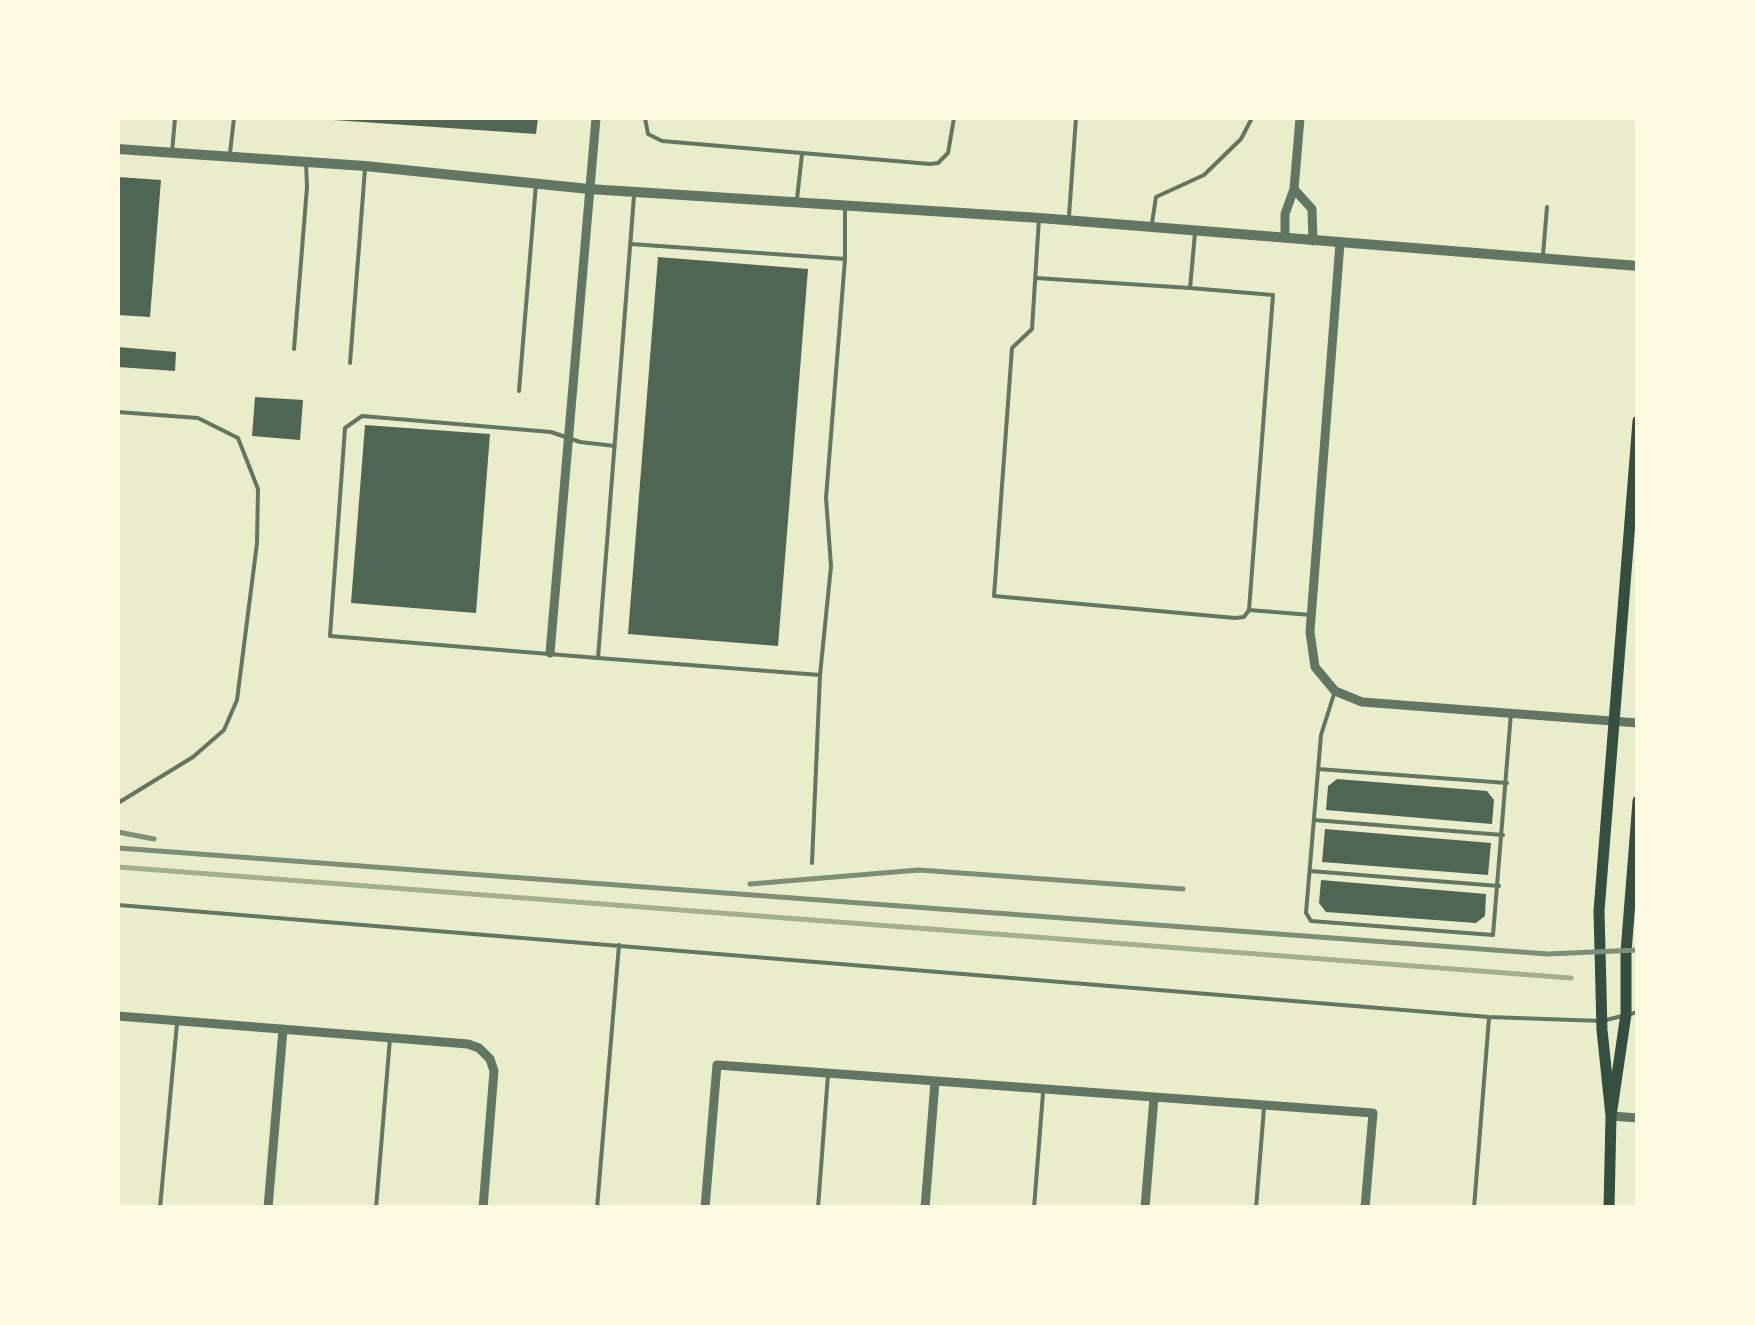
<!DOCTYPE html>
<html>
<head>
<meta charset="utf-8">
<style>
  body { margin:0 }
  #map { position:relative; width:1755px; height:1325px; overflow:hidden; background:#e9edc9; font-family:"Source Sans 3",sans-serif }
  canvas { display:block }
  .frame { position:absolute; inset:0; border:120px solid #fefae0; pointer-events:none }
</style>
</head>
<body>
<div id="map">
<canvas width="1755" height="1325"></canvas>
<div class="frame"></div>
</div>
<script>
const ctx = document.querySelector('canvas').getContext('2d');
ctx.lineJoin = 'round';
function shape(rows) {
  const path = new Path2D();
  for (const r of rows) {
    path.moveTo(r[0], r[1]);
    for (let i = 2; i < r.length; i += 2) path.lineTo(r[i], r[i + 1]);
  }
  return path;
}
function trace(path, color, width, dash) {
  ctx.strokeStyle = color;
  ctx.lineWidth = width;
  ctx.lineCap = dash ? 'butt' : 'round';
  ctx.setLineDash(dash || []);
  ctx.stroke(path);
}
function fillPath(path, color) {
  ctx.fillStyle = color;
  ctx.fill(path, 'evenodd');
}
trace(shape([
  [118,867,1571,978]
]), '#a3b18a', 5);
fillPath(shape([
  [333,118,538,118,536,134,333,120],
  [118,177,161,180,150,317,118,315],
  [658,257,808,269,778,646,628,634],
  [118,347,176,352,175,371,118,367],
  [255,397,303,400,300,440,252,436],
  [365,425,490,434,476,613,351,603],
  [1337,779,1487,791,1494,800,1492,824,1326,810,1328,786],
  [1325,829,1491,843,1488,875,1322,862],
  [1321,880,1486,894,1485,916,1476,923,1326,912,1319,903]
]), '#4f6655');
trace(shape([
  [645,118,648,134,662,141,930,164,938,163,948,153,954,118],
  [172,153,175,118],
  [230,153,234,118],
  [634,196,598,658,820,675,831,566,826,498,845,259,845,207],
  [797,199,802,154],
  [1069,216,1076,118],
  [1039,218,1032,329,1012,348,994,596,1235,618,1244,617,1249,610,1311,615],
  [1152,223,1156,197,1204,175,1241,139,1252,118],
  [631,244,845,259],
  [1543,255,1547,207],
  [1036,278,1190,288,1195,233],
  [1190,288,1273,295,1249,610],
  [294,349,307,187,306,162],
  [350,363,365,169],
  [519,391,536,184],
  [118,412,198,418,238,438,258,489,257,543,237,700,224,730,193,757,118,803],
  [598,658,330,636,345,428,362,416,551,432,580,442,615,446],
  [1335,691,1321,735,1306,913,1311,921,1493,935,1511,713],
  [1318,769,1507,783],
  [1314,820,1503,835],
  [812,863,820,675],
  [1310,871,1499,886],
  [118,905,1489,1017,1602,1021,1638,1012],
  [160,1208,177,1023],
  [376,1208,390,1038],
  [597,1208,619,945],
  [818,1208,828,1074],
  [1034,1208,1043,1093],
  [1256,1208,1264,1108],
  [1474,1208,1489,1018]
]), '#617663', 4);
trace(shape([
  [1294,189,1312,209,1313,241],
  [1285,238,1285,214,1294,189,1300,118],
  [1340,243,1310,632,1315,667,1335,691,1362,702,1638,723],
  [550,653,596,118],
  [118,1016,468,1044,479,1048,490,1059,494,1071,483,1208],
  [1611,1116,1638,1118],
  [268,1208,283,1029],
  [705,1208,717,1065,1373,1113,1365,1208],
  [925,1208,935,1082],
  [1145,1208,1154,1097]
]), '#617663', 9);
trace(shape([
  [118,149,365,166,589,189,1040,218,1638,266]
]), '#617663', 10);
trace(shape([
  [1611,1116,1602,1030,1599,911,1638,421],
  [1609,1208,1611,1116,1626,1014,1626,952,1638,801]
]), '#344e41', 11);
trace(shape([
  [118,832,154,839],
  [118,848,1548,954,1638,950],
  [750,884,919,870,1183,889]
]), '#7c8e77', 5);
</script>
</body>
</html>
